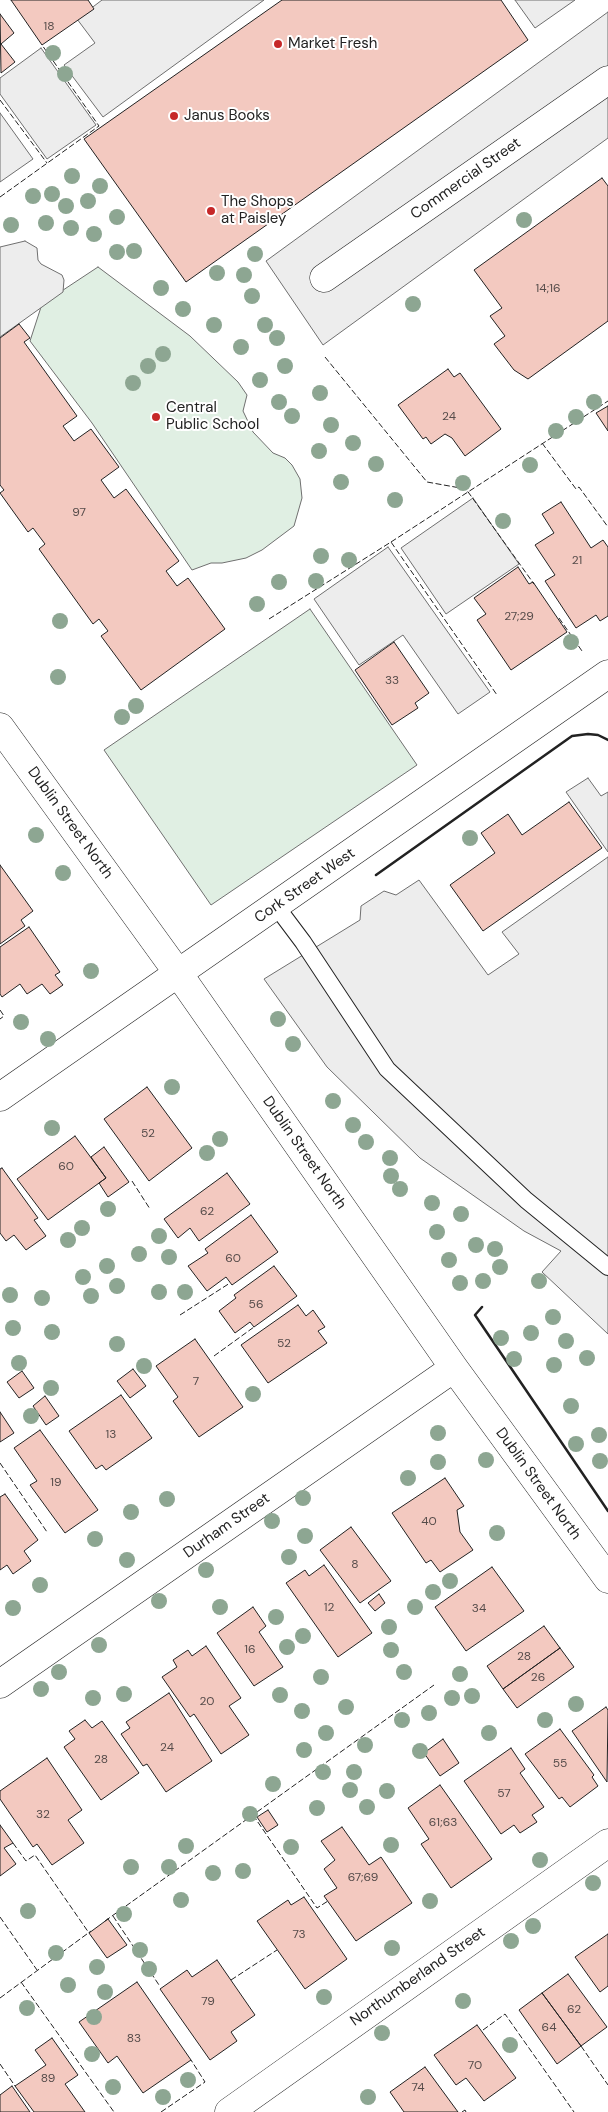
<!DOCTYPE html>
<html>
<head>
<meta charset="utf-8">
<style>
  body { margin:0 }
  canvas { display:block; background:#fff }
</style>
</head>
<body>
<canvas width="608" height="2112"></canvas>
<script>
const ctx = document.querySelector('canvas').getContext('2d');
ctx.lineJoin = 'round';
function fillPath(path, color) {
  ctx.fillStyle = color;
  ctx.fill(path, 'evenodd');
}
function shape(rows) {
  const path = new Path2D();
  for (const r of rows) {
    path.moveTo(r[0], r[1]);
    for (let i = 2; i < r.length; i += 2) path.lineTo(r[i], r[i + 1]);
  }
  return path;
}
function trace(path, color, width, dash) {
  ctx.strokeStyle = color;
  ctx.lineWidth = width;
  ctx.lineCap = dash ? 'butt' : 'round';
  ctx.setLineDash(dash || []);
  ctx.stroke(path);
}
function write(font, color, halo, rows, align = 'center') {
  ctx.font = font + ' "DM Sans",sans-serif';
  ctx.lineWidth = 4;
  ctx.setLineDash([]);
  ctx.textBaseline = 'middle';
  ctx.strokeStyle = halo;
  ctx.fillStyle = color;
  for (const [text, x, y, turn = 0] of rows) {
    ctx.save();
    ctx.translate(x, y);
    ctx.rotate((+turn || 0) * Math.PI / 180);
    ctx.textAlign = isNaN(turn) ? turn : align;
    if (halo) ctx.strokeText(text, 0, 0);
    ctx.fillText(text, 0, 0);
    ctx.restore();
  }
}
const green = shape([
  [98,267,190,336,238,382,247,395,243,411,253,432,273,453,285,458,292,465,300,479,302,498,294,526,262,550,246,558,222,563,211,563,192,570,92,423,30,341,42,304,98,267],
  [310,609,417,765,211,905,104,750,310,609]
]);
fillPath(green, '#e0efe3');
trace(green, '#6f6f6f', 1);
const parking = shape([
  [102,0,264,0,103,117,64,65,95,43,77,19,102,0],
  [515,0,575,0,535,28,515,0],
  [608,12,608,138,323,345,266,261,608,12],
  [41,48,96,125,47,159,0,94,0,78,41,48],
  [0,113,33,159,0,182,0,113],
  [25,241,37,248,38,260,41,264,62,275,64,280,63,292,0,337,0,247,25,241],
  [473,498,519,564,446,614,401,548,473,498],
  [388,547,490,692,458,714,403,635,359,665,314,599,388,547],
  [588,778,601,796,608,792,608,852,566,792,588,778],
  [608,857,608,1334,542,1272,561,1251,524,1231,420,1158,327,1067,264,979,360,920,361,906,384,891,396,895,419,880,488,975,519,954,502,932,608,857]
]);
fillPath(parking, '#ededed');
trace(parking, '#6f6f6f', 1);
const building = shape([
  [11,0,88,0,94,9,42,45,11,0],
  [282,0,501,0,528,40,186,282,84,139,282,0],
  [0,14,14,33,1,44,15,62,1,73,0,14],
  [602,178,608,186,608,321,528,379,514,370,494,344,505,336,490,316,502,308,474,270,602,178],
  [19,324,30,338,24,342,77,416,63,426,74,441,91,429,119,467,101,480,114,498,126,489,179,561,166,571,177,586,188,578,225,629,141,690,101,636,108,631,99,619,93,624,39,549,45,544,33,528,28,532,0,493,4,490,0,485,0,338,19,324],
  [448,369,454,377,460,373,501,429,465,456,452,438,445,434,431,444,426,437,423,439,398,405,448,369],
  [608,406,608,431,596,413,608,406],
  [561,502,591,548,603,540,608,547,608,616,600,621,596,615,576,628,545,581,555,575,535,545,554,533,542,514,561,502],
  [518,567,529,584,533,582,567,632,511,670,477,620,486,614,474,598,518,567],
  [394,642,429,693,415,703,418,708,392,725,355,670,394,642],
  [569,802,602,848,483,931,450,885,495,853,481,833,508,814,522,835,569,802],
  [0,865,33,911,21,920,25,926,0,944,0,865],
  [29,927,60,972,55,975,63,985,50,994,42,984,27,994,20,984,2,997,0,994,0,947,29,927],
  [147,1087,192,1148,149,1181,104,1119,147,1087],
  [75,1136,106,1178,48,1220,17,1179,75,1136],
  [104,1147,129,1182,108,1197,99,1183,106,1178,91,1157,104,1147],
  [2,1168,38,1218,34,1220,46,1236,26,1250,14,1235,6,1241,0,1233,0,1169,2,1168],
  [227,1173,250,1204,199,1241,190,1228,178,1238,164,1219,227,1173],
  [251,1215,278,1252,232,1285,226,1277,207,1291,188,1266,208,1253,205,1249,251,1215],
  [274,1266,297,1296,254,1327,250,1322,235,1333,219,1311,236,1298,234,1295,274,1266],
  [298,1305,306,1316,313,1310,325,1327,318,1331,327,1343,268,1383,241,1345,298,1305],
  [195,1339,243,1407,199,1437,173,1401,178,1397,156,1366,195,1339],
  [133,1369,146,1386,130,1398,117,1381,133,1369],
  [22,1371,34,1388,19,1398,7,1382,22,1371],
  [121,1395,152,1438,106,1470,102,1465,96,1469,69,1431,121,1395],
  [45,1396,59,1416,46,1425,33,1406,45,1396],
  [0,1412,14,1433,0,1442,0,1412],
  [40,1430,98,1510,65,1533,30,1485,37,1481,14,1448,40,1430],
  [445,1478,464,1506,457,1510,460,1532,473,1550,440,1572,431,1560,426,1563,392,1513,445,1478],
  [5,1494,38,1540,24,1551,31,1561,13,1574,7,1565,0,1570,0,1497,5,1494],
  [351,1527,391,1581,360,1603,320,1550,351,1527],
  [324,1565,372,1633,338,1657,286,1583,305,1570,309,1576,324,1565],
  [492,1567,524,1611,466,1651,435,1607,492,1567],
  [379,1594,385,1603,375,1611,368,1603,379,1594],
  [253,1607,266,1626,259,1632,283,1667,254,1686,217,1633,253,1607],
  [544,1626,560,1648,503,1689,487,1666,544,1626],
  [206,1646,241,1698,229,1706,249,1735,221,1754,194,1714,190,1717,162,1677,177,1667,173,1660,188,1650,192,1656,206,1646],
  [560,1648,574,1667,517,1708,503,1689,560,1648],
  [169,1693,212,1761,166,1792,147,1764,143,1766,121,1734,130,1728,126,1722,169,1693],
  [606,1707,608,1710,607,1782,572,1731,606,1707],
  [85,1720,92,1728,102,1721,139,1773,101,1800,64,1747,75,1739,69,1731,85,1720],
  [560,1729,594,1775,592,1777,598,1786,570,1807,562,1797,559,1799,525,1754,560,1729],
  [443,1739,459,1763,440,1776,424,1753,443,1739],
  [511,1748,525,1769,520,1773,544,1807,532,1815,537,1822,520,1833,514,1825,501,1834,464,1781,511,1748],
  [47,1758,82,1810,68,1820,84,1843,52,1865,37,1844,33,1847,0,1799,0,1791,47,1758],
  [440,1785,492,1859,451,1888,421,1844,429,1839,408,1808,440,1785],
  [268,1810,278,1825,267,1832,257,1817,268,1810],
  [0,1825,13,1843,4,1848,16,1864,0,1876,0,1825],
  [342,1827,369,1865,381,1857,412,1903,356,1941,324,1896,337,1888,324,1869,335,1860,321,1841,342,1827],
  [304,1897,347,1959,305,1989,257,1921,288,1900,291,1905,304,1897],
  [108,1919,127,1945,107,1958,89,1933,108,1919],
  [608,1934,608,1986,600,1992,575,1957,608,1934],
  [217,1960,255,2015,231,2032,237,2041,210,2060,160,1989,187,1970,192,1977,217,1960],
  [568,1974,607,2027,581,2046,542,1993,568,1974],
  [137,1982,191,2060,143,2093,117,2056,108,2063,79,2022,137,1982],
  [542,1993,581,2046,557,2064,519,2010,542,1993],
  [477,2025,516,2078,484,2101,466,2078,456,2085,434,2055,477,2025],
  [52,2038,78,2075,65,2084,85,2112,34,2112,15,2086,46,2065,35,2050,52,2038],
  [425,2067,458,2112,404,2112,390,2092,425,2067],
  [12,2086,30,2112,0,2112,0,2095,12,2086]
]);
fillPath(building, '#f3c9c0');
trace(building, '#222', 1);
const service = shape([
  [276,906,303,942,387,1069,526,1200,608,1267]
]);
const minor = shape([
  [324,278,608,80],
  [0,727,178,973,454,1368,608,1579],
  [0,1097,608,674],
  [0,1684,454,1368],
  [229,2112,608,1843]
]);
trace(service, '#222', 18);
trace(minor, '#222', 29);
trace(service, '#fff', 16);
trace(minor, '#fff', 28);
trace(shape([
  [0,100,47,163],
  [0,197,99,126,42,45],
  [325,357,427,482,466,489,534,584],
  [542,443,576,489,579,487,608,527],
  [391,542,608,401],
  [559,618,582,651],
  [269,619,391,542,497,695],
  [0,1010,4,1016,0,1019],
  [132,1181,150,1209],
  [180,1315,230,1283],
  [214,1356,254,1327],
  [0,1463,47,1532],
  [253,1815,317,1908,328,1901],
  [13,1843,26,1861,35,1855,89,1933],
  [113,1916,159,1985],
  [0,1917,37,1970],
  [105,1921,434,1685],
  [231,1980,277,1950],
  [21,1982,114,2112],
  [0,1998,91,1931],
  [483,2030,505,2014,574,2112],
  [581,2046,608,2085],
  [0,2064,15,2086],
  [161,2112,205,2082,191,2060],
  [462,2112,465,2110,466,2112]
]), '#222', 1, [6, 2.5]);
trace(shape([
  [376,875,572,736,588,734,598,735,608,740],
  [482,1307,475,1315,608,1511]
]), '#222', 2.5);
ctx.fillStyle = '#8da692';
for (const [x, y] of [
  [53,53],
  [65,74],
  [72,176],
  [100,186],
  [52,194],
  [33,196],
  [88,201],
  [66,206],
  [117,217],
  [524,220],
  [46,223],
  [11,225],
  [71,228],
  [94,234],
  [134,251],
  [117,252],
  [255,254],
  [217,273],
  [244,275],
  [161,288],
  [252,296],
  [413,304],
  [183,309],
  [214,325],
  [265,325],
  [277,338],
  [241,347],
  [163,354],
  [148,366],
  [285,366],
  [260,380],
  [133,383],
  [320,393],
  [279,402],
  [594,402],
  [292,416],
  [576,417],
  [331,425],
  [556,431],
  [353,443],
  [319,451],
  [376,464],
  [530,465],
  [341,482],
  [463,483],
  [395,500],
  [503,521],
  [321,556],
  [349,560],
  [316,581],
  [279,582],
  [257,604],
  [60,621],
  [571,642],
  [58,677],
  [136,706],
  [122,717],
  [36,835],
  [470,838],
  [63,873],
  [91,971],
  [278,1019],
  [21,1022],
  [48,1039],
  [293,1044],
  [172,1087],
  [333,1101],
  [353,1125],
  [52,1128],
  [220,1139],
  [366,1142],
  [207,1153],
  [390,1158],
  [391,1176],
  [400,1189],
  [432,1203],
  [108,1209],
  [461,1214],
  [82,1228],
  [437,1232],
  [159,1236],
  [68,1240],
  [476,1245],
  [495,1249],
  [139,1254],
  [169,1257],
  [449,1260],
  [107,1266],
  [500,1267],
  [83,1277],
  [483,1281],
  [539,1281],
  [460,1283],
  [117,1286],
  [159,1292],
  [185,1292],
  [10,1295],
  [91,1296],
  [42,1298],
  [553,1317],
  [13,1328],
  [52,1332],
  [531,1333],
  [501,1338],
  [566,1341],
  [117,1344],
  [587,1358],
  [514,1359],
  [19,1363],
  [554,1365],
  [144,1366],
  [51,1388],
  [253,1394],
  [571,1406],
  [31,1416],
  [438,1433],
  [599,1435],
  [576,1444],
  [486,1460],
  [600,1461],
  [438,1462],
  [408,1478],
  [303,1498],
  [167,1499],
  [131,1512],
  [272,1521],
  [497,1533],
  [305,1536],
  [95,1539],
  [289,1557],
  [127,1560],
  [206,1570],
  [450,1581],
  [40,1585],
  [433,1592],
  [159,1601],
  [220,1607],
  [415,1607],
  [13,1608],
  [276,1617],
  [389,1627],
  [303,1636],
  [99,1645],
  [287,1647],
  [391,1650],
  [59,1672],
  [404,1672],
  [460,1674],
  [321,1677],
  [41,1689],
  [124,1694],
  [280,1695],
  [472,1696],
  [93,1698],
  [452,1698],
  [576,1704],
  [346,1707],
  [302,1711],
  [429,1713],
  [402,1720],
  [545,1720],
  [326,1733],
  [489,1733],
  [365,1745],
  [304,1750],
  [420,1751],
  [323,1772],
  [354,1772],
  [273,1784],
  [350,1790],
  [387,1791],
  [367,1807],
  [317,1808],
  [250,1814],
  [391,1845],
  [186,1846],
  [291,1847],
  [540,1860],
  [131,1867],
  [169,1867],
  [243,1871],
  [213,1873],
  [593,1883],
  [181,1900],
  [430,1901],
  [28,1911],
  [124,1914],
  [533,1926],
  [511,1941],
  [392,1948],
  [140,1950],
  [56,1953],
  [97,1967],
  [149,1969],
  [68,1985],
  [105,1992],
  [324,1997],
  [463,2001],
  [27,2008],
  [94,2017],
  [382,2033],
  [510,2045],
  [92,2054],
  [188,2080],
  [113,2087],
  [163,2097],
  [368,2097]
]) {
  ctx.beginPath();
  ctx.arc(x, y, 8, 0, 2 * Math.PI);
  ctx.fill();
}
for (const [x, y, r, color] of [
  [278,44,5,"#c62828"],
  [174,116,5,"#c62828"],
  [211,211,5,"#c62828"],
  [156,417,5,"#c62828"]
]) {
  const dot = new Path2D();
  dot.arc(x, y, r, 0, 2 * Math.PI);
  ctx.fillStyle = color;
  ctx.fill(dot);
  trace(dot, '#fff', 2);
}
write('12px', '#564c4a', null, [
  ["18",49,27],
  ["14;16",548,289],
  ["24",449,417],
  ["97",79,513],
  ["21",577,561],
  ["27;29",519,617],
  ["33",392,681],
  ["52",148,1134],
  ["60",66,1167],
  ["62",207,1212],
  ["60",233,1259],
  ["56",256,1305],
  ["52",284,1344],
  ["7",196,1382],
  ["13",111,1435],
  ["19",56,1483],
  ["40",429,1522],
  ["8",355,1565],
  ["12",329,1608],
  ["34",479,1609],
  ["16",250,1650],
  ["28",524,1657],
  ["26",538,1678],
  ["20",207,1702],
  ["24",167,1748],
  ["28",101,1760],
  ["55",560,1764],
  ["57",504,1794],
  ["32",43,1815],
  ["61;63",443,1823],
  ["67;69",363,1878],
  ["73",299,1935],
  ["79",208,2002],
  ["62",574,2010],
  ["64",549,2028],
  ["83",134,2039],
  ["70",475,2066],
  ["89",48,2079],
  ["74",418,2088]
]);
write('15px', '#222', '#fff', [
  ["Market Fresh",288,44],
  ["Janus Books",184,116],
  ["The Shops",221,202],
  ["at Paisley",221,219],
  ["Central",166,408],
  ["Public School",166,425]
], 'left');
write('15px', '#222', '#fff', [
  ["Commercial Street",466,179,-35],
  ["Dublin Street North",70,823,54],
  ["Cork Street West",305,886,-35],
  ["Dublin Street North",304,1153,55],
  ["Dublin Street North",538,1484,54],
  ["Durham Street",227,1526,-35],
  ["Northumberland Street",418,1977,-35]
]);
</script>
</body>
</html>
